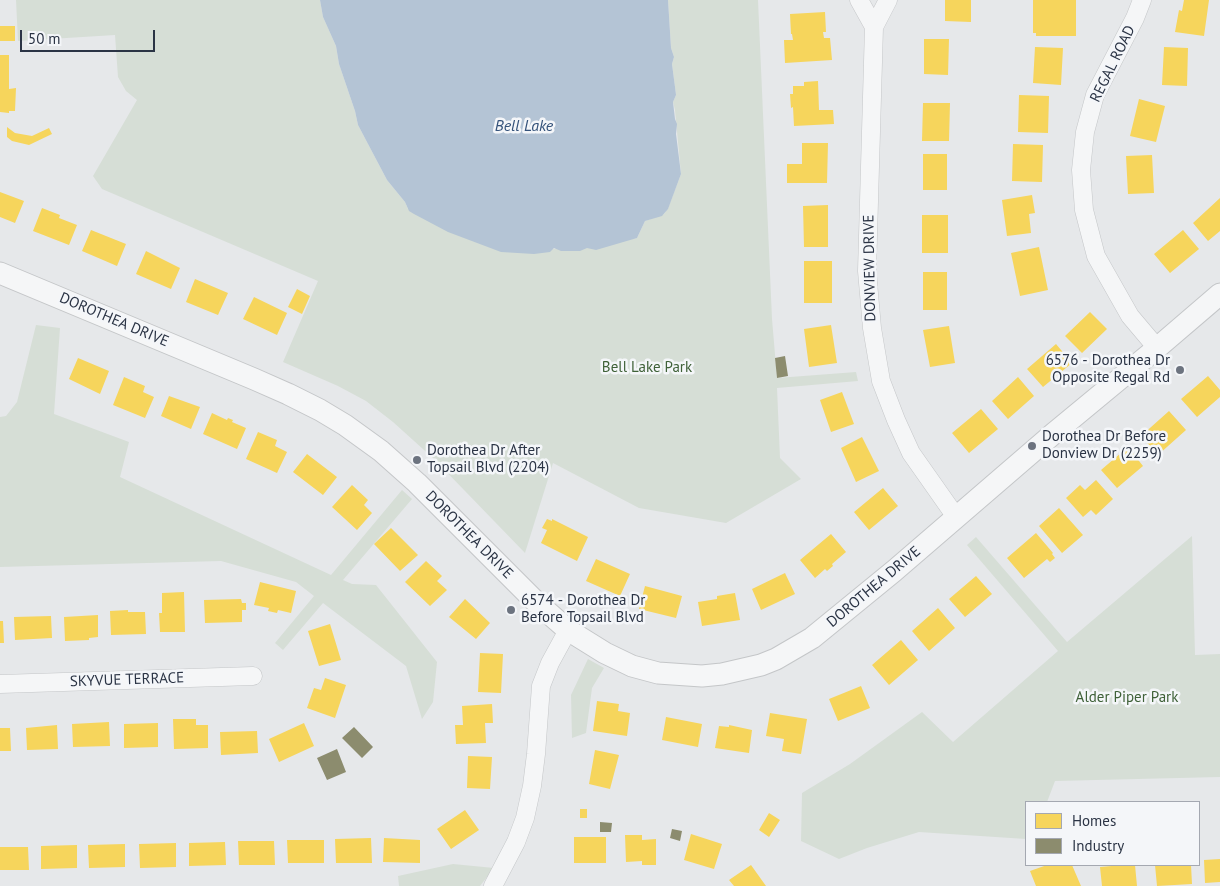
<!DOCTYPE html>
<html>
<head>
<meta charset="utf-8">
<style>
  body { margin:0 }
  #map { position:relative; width:1220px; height:886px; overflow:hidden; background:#e6e8ea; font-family:"PT Sans",sans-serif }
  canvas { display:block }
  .legend { position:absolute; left:1025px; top:801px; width:175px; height:65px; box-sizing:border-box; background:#f4f6f9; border:1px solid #a4a8b1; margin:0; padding:6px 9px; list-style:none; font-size:15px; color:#2b3445 }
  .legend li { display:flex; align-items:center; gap:10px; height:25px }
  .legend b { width:25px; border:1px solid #a4a8b1 }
  .scale { position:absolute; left:20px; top:30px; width:135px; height:22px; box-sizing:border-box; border:2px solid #2b3445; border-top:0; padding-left:6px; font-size:15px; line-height:18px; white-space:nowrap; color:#2b3445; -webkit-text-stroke:4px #f4f6f9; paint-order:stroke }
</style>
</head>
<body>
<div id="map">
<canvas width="1220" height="886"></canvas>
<ul class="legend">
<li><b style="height:14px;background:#f6d55c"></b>Homes</li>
<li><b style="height:14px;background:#8c8c6e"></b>Industry</li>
</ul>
<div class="scale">50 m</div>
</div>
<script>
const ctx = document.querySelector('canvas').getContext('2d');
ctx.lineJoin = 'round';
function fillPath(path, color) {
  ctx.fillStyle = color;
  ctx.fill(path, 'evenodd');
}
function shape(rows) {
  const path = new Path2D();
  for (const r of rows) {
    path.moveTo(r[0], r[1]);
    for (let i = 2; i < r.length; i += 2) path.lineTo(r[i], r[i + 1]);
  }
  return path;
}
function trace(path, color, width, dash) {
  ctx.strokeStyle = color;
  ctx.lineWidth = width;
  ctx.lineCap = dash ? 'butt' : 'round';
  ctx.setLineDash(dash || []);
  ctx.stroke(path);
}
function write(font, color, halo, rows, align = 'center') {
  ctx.font = font + ' "PT Sans",sans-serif';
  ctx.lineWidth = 5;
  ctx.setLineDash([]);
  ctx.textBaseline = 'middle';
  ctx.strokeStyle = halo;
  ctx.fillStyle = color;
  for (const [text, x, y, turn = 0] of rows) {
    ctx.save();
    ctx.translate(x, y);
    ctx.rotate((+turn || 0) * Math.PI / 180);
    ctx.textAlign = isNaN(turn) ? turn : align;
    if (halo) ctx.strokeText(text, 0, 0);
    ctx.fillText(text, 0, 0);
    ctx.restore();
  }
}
fillPath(shape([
  [16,0,320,0,323,17,336,46,339,64,355,111,358,125,387,180,405,202,408,209,552,249,637,238,645,221,664,214,668,208,681,174,675,110,673,102,676,95,675,87,672,64,674,57,671,48,668,0,758,0,772,319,777,378,856,372,858,381,777,388,780,458,801,479,726,523,639,508,553,463,525,553,434,459,393,422,366,401,338,386,283,362,318,281,102,189,93,176,137,100,126,91,118,77,115,35,18,41],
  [36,325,60,328,54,414,129,442,120,477,331,575,402,490,412,499,343,580,352,584,376,585,437,662,433,702,422,719,406,666,323,603,283,650,275,643,314,596,296,582,221,561,0,567,0,417,6,416,17,402],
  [1192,536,1195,655,1220,654,1220,777,1055,781,1047,802,1026,802,1026,839,919,832,867,848,839,859,801,841,802,793,850,764,922,712,953,742,1058,651,967,545,976,537,1067,642],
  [588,659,604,668,592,688,586,733,572,738,571,695],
  [453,864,494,868,480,886,399,886,398,876]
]), '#d6ded6');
fillPath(shape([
  [320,0,668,0,671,48,674,57,672,64,675,87,676,95,673,102,675,119,677,124,676,134,681,174,668,209,662,216,645,221,637,238,596,250,587,248,580,251,561,251,554,248,550,252,534,254,501,252,448,232,414,214,409,211,405,202,387,180,358,125,355,111,339,64,336,46,323,17]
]), '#b4c4d5');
fillPath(shape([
  [945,0,971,0,971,22,945,21],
  [1033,0,1076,0,1076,36,1036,36,1036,33,1033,33],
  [1184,0,1209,0,1204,36,1175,32,1179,10,1182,11],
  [825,12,826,32,823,32,824,38,830,38,832,60,785,63,784,40,793,40,792,34,791,34,790,14],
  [0,26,15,26,15,41,0,41],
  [924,39,949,39,948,75,924,74],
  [1035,47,1063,48,1061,85,1033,83],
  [1164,47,1188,48,1187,86,1162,85],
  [0,55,9,55,9,89,16,88,15,111,9,111,9,113,0,112],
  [818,81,819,110,833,110,834,124,794,126,793,107,791,108,790,94,793,94,793,86,804,86,804,82],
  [1019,95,1049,96,1048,133,1018,132],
  [1139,99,1165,106,1156,142,1130,136],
  [923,103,950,103,949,141,922,141],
  [7,127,15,133,32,136,49,128,52,134,29,145,12,141,7,137],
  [802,143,828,143,827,183,787,183,787,164,802,164],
  [1013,144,1043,145,1042,182,1012,181],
  [923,154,947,154,947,190,923,190],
  [1152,155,1154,193,1128,194,1126,156],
  [0,192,24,201,15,223,0,217],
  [1032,195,1035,213,1029,214,1031,233,1007,236,1002,200],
  [1220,198,1220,231,1208,241,1193,223],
  [828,205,828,247,804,247,803,206],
  [42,208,60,215,59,218,77,225,69,245,33,231],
  [922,215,948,215,948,253,922,253],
  [91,230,126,244,117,266,82,251],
  [1183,230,1199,249,1170,273,1154,254],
  [1039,247,1048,290,1020,296,1011,253],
  [146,251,180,268,171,289,136,274],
  [804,261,832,261,832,303,804,303],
  [923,272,947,272,947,310,923,310],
  [195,279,228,293,218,315,186,302],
  [297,289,310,296,302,314,288,307],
  [254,297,287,313,277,335,243,319],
  [1090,312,1107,329,1082,353,1065,336],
  [831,325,837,363,809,367,804,329],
  [949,326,955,363,930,367,923,330],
  [1056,344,1072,363,1043,387,1027,369],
  [78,358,109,371,100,394,69,379],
  [1208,376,1220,390,1220,397,1197,417,1181,399],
  [124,377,145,386,143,392,154,397,145,418,113,405],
  [1018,377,1034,396,1008,419,992,401],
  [842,392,854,424,831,432,820,400],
  [169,396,200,407,191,429,161,416],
  [981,409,998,429,969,453,952,433],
  [1169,411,1186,430,1158,455,1141,436],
  [212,413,227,420,228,418,233,420,232,422,246,428,237,449,203,434],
  [258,432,277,440,275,446,287,452,277,473,246,459],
  [862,437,879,471,856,482,841,448],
  [1128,447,1143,466,1117,488,1101,470],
  [307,454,337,477,323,495,293,472],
  [1096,480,1113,499,1096,515,1091,510,1083,517,1066,498,1080,485,1085,490],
  [352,485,368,500,364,505,372,513,357,530,332,507],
  [883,488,898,506,869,530,854,512],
  [1059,508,1083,535,1062,553,1039,526],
  [547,519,552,521,552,519,588,537,577,561,541,543,547,530,542,528],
  [391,528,418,555,400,571,374,544],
  [1036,533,1053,553,1052,554,1055,558,1050,562,1047,559,1024,578,1007,558],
  [831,534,846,552,832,564,833,566,827,571,825,569,815,578,800,560],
  [596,559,630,574,620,596,586,581],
  [426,561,442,576,437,581,447,590,430,606,405,582],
  [785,573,795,594,761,610,752,589],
  [976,576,992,594,965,617,949,599],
  [260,582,296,591,291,613,278,610,277,613,268,611,269,608,254,605],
  [645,586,682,596,676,618,639,609],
  [184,592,185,632,160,632,159,613,162,613,162,593],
  [735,593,740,620,702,626,698,602,717,599,717,596],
  [241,599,242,603,246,603,246,610,242,610,242,622,205,623,204,600],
  [465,599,490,623,476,639,449,617],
  [938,608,955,628,929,651,912,631],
  [128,610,128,612,145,612,146,634,111,635,110,611],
  [98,615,98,637,89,638,89,640,65,641,64,617],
  [51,616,52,638,15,640,14,617],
  [0,621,3,621,4,643,0,643],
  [330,624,341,660,319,666,308,631],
  [901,640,918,660,889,685,872,665],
  [480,653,503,654,501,693,478,692],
  [325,678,346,685,335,718,307,708,314,688,321,690],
  [861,686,870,708,838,721,829,699],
  [597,701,619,704,618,711,630,713,627,736,593,731],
  [492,704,493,723,485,723,486,743,456,744,455,725,463,725,462,706],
  [770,713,807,719,801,754,782,751,784,739,766,736],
  [666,717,702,724,698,747,662,740],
  [173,719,196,719,196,725,208,725,208,748,174,749],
  [109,722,110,746,73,747,72,724],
  [158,723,158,747,124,748,124,724],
  [304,723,314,746,279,762,269,739],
  [57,725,58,749,27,750,26,728],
  [729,725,752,730,749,753,715,748,719,726,729,727],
  [0,728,10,728,11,751,0,751],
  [257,731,258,753,221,755,220,732],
  [595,750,619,755,610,789,589,784],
  [468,756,492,757,490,789,467,788],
  [580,809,587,809,587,818,580,818],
  [465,810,479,830,451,849,437,829],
  [769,813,780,820,769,837,759,830],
  [691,834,722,844,714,869,684,860],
  [625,835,642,835,642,840,656,839,656,865,642,865,642,861,626,862],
  [574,837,606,837,606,863,574,863],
  [371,838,372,863,336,863,335,839],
  [384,838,420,840,420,863,383,862],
  [287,840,324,840,324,863,288,863],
  [238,841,274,841,275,865,239,865],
  [225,842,226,865,189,866,189,843],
  [176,843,176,867,140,868,139,844],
  [125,844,125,867,89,868,88,845],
  [77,845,77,868,41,869,41,846],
  [0,847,28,847,29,870,0,870],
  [1220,859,1220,882,1205,883,1204,860],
  [751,865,766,886,734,886,729,880],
  [1047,865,1072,865,1081,886,1036,886,1030,871],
  [1123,865,1135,865,1137,886,1102,886,1100,867],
  [1155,865,1191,865,1192,884,1157,886]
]), '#f6d55c');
fillPath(shape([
  [785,356,788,376,777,378,775,358],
  [354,727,373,747,362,758,342,738],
  [337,749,346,772,327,780,317,758],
  [600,822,612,823,611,832,600,832],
  [672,829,682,831,680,841,670,838]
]), '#8c8c6e');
const minor = shape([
  [859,0,874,27,888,0],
  [1142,0,1135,18,1095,95,1085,132,1081,170,1084,210,1096,256,1130,316,1157,348],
  [874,27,867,271,872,328,881,381,896,420,911,453,956,517],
  [0,684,253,676],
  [493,886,516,842,525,818,532,786,536,754,541,686,550,663,568,630]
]);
const tertiary = shape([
  [0,273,254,379,288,394,320,410,345,425,381,451,417,483,536,602,568,630,605,653,632,666,658,673,702,676,722,674,761,665,776,659,812,638,894,571,1053,434,1157,348,1220,294]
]);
trace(minor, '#c4c6c8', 19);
trace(tertiary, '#c4c6c8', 23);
trace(minor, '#f5f6f7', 18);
trace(tertiary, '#f5f6f7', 21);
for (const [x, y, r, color] of [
  [1180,370,5,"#6c737f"],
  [1032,446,5,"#6c737f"],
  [417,460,5,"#6c737f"],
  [511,610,5,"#6c737f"]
]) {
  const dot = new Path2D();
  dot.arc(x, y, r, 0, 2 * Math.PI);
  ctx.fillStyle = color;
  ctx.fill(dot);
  trace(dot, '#f4f6f9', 2);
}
write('15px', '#2b3445', '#f4f6f9', [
  ["REGAL ROAD",1113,64,-64],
  ["DONVIEW DRIVE",870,268,-91],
  ["DOROTHEA DRIVE",114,320,23],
  ["DOROTHEA DRIVE",469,535,45],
  ["DOROTHEA DRIVE",874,587,-40],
  ["SKYVUE TERRACE",127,680,-2]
]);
write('15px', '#2b3445', '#f4f6f9', [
  ["6576 - Dorothea Dr",1170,361,"right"],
  ["Opposite Regal Rd",1170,378,"right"],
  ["Dorothea Dr Before",1042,437],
  ["Donview Dr (2259)",1042,454],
  ["Dorothea Dr After",427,451],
  ["Topsail Blvd (2204)",427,468],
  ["6574 - Dorothea Dr",521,601],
  ["Before Topsail Blvd",521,618]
], 'left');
write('15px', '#3f6138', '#f4f6f9', [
  ["Bell Lake Park",647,368],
  ["Alder Piper Park",1127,698]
]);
write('italic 16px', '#34527a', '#f4f6f9', [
  ["Bell Lake",524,126]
]);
</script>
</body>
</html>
